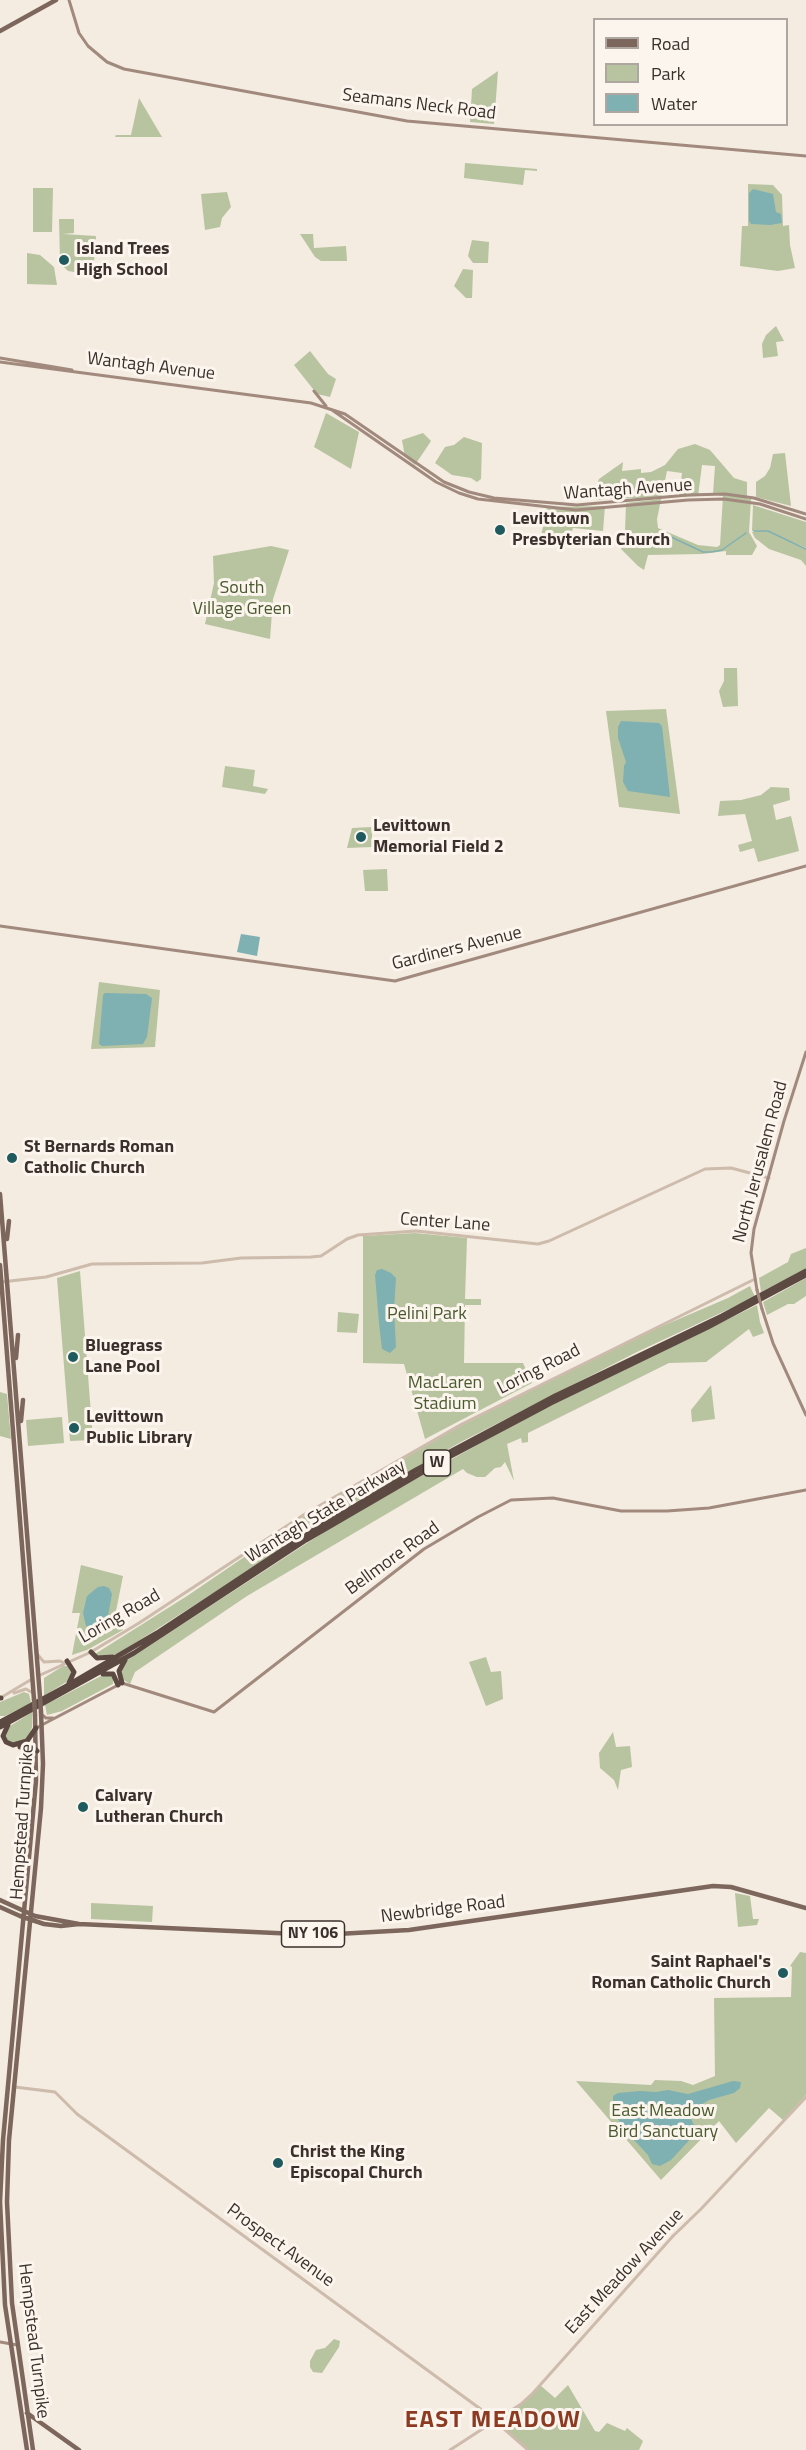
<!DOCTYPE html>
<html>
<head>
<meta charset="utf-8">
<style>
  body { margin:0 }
  #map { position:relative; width:806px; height:2450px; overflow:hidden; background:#f4ebe1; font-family:"Titillium Web",sans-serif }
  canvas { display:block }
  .legend { position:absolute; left:593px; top:18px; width:195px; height:108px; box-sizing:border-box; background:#fbf5ee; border:2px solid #aea6a0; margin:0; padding:8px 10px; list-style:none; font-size:18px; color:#3b302b }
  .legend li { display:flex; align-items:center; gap:12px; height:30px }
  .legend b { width:30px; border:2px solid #aea6a0 }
</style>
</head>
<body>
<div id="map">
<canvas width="806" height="2450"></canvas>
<ul class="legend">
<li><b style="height:8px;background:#7d675c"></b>Road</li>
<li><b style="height:16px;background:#b8c4a0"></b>Park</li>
<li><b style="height:16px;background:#7fb0b2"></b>Water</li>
</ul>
</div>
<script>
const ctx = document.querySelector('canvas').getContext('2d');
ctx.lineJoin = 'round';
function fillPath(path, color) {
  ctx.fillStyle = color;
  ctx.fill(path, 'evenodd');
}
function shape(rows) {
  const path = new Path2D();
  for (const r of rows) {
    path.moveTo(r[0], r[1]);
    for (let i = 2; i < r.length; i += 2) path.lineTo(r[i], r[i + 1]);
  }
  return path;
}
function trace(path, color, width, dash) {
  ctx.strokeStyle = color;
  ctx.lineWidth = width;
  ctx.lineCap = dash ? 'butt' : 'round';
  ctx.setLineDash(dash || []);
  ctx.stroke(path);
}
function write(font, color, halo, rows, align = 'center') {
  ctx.font = font + ' "Titillium Web",sans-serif';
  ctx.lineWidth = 6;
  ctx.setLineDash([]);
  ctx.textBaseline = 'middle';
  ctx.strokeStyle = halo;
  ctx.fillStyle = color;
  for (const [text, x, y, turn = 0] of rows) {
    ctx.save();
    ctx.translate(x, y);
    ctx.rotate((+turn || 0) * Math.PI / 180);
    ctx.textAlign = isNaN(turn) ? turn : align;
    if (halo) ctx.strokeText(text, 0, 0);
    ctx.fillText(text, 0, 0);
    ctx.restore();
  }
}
fillPath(shape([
  [498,71,494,124,470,122,472,89],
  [139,98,162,137,115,137,116,135,131,135],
  [465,163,537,169,537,171,525,170,523,185,464,178],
  [748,184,773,185,782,195,783,226,789,225,790,245,795,268,778,271,740,266,742,226,748,226],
  [33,188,53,188,52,232,33,232],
  [227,192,231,207,222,218,220,227,205,230,201,194],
  [59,219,74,219,74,233,63,234,96,236,93,275,68,271,63,266,60,260],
  [300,234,313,234,314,248,346,246,347,261,321,261,315,257],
  [472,240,489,242,488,263,473,263,468,256],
  [27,253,40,255,54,267,57,285,27,284],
  [463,269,473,270,472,298,466,298,454,286],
  [776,326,784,341,776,342,778,356,763,358,762,344,766,335],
  [310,351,328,374,336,379,330,397,317,394,294,365],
  [326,413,359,432,351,469,314,447],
  [423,433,431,441,415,465,405,457,402,440],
  [464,437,482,443,481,479,477,482,471,478,452,475,435,463,445,447,454,445],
  [695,444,710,450,734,478,747,482,747,499,751,499,749,532,757,546,752,555,726,555,726,551,702,554,648,555,644,570,638,566,621,549,625,532,626,503,660,499,618,498,596,500,595,489,599,479,623,462,622,471,641,469,641,473,651,472,665,465,678,449],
  [702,465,715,466,713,494,723,496,720,545,717,547,698,545,658,528,657,519,667,471,682,473,679,497,698,496],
  [785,453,791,506,756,497,756,482,765,476,770,468,773,454],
  [753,505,806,522,806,548,783,538,806,549,806,566,801,560,769,549,755,538,752,532,764,530,752,531],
  [605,506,603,531,573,528,569,541,541,536,547,507],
  [271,546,289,550,273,599,270,639,205,624,214,583,213,556],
  [724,668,737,668,738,706,723,707,719,691,724,681],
  [666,709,680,814,619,807,606,711],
  [225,766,255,770,253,786,268,789,265,794,222,787],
  [771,787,789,788,790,800,773,805,776,820,791,816,799,851,758,862,754,848,740,852,738,845,752,841,745,814,718,816,720,801,741,800,761,795],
  [372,827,372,847,347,848,352,828],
  [387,869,388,891,365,891,363,870],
  [99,982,160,990,155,1047,91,1049],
  [415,1233,467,1238,465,1299,481,1299,481,1305,465,1305,464,1363,523,1363,532,1383,425,1439,404,1364,363,1363,363,1236],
  [806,1248,806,1269,761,1292,759,1278,788,1262,791,1254],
  [80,1271,93,1440,70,1441,57,1278],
  [806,1278,806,1296,794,1304,788,1304,767,1315,763,1302],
  [750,1286,755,1297,637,1352,461,1442,352,1504,118,1654,96,1657,95,1654,187,1596,306,1515,462,1425,646,1333,728,1298],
  [757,1305,760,1322,764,1333,753,1337,749,1329,706,1362,669,1363,528,1433,528,1442,522,1443,521,1438,507,1444,514,1481,505,1462,501,1467,495,1468,485,1477,477,1477,467,1473,463,1469,247,1596,135,1672,130,1684,122,1679,121,1667,126,1661,344,1519,524,1419],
  [338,1312,359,1314,357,1333,337,1332],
  [711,1385,715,1419,692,1422,691,1410],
  [0,1392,7,1394,11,1439,0,1436],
  [62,1417,64,1443,28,1446,26,1420],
  [81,1565,123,1576,115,1616,123,1630,87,1650,72,1655,80,1613,72,1613],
  [486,1657,491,1672,501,1671,503,1699,486,1706,469,1662],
  [63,1666,68,1666,72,1671,71,1679,44,1696,44,1678],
  [103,1675,110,1675,113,1678,113,1684,62,1711,47,1715,45,1705],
  [24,1692,29,1694,31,1703,5,1716,0,1716,0,1702],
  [32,1712,32,1727,29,1737,20,1743,8,1742,5,1738,10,1726],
  [613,1732,616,1747,630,1746,632,1767,621,1770,618,1790,614,1780,600,1768,599,1753],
  [735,1893,750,1896,753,1919,759,1919,757,1925,738,1927],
  [91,1903,153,1906,152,1922,91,1919],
  [800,1952,806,1953,806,2095,783,2120,769,2108,736,2143,719,2121,661,2180,576,2081,651,2085,655,2080,681,2081,693,2085,715,2076,714,1998,791,1997,792,1967,790,1966],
  [334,2339,340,2341,339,2347,322,2373,313,2372,310,2367,310,2361,316,2350,325,2348],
  [540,2385,555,2398,568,2385,595,2431,599,2432,607,2423,625,2431,627,2428,643,2441,639,2450,528,2450,496,2421,521,2404]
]), '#b8c4a0');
fillPath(shape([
  [753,189,773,194,776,212,781,214,782,223,770,225,751,224,749,221,749,193],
  [621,721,659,723,662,726,670,797,628,791,623,782,624,766,626,762,618,738,618,727],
  [241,934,260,937,257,956,237,952],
  [105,993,146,994,152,998,147,1037,143,1044,102,1046,99,1044,103,995],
  [382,1269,391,1273,396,1278,394,1310,396,1347,390,1353,382,1349,379,1323,375,1275,377,1270],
  [104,1586,109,1588,112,1594,108,1616,103,1623,94,1627,86,1626,83,1613,87,1596,98,1587],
  [733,2081,741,2082,740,2088,734,2093,709,2100,696,2108,691,2119,696,2129,695,2134,671,2160,660,2166,652,2164,648,2155,622,2127,613,2109,613,2096,618,2093,640,2091,656,2092,668,2090,688,2094]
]), '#7fb0b2');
trace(shape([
  [754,531,768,531,806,549],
  [667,535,703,552,711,552,722,550,746,533]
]), '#7fb0b2', 1.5);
trace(shape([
  [1,1282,46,1277,92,1264,202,1263,241,1258,311,1257,321,1256,347,1239,358,1235,416,1231,538,1244,549,1241,705,1169,731,1168,769,1178],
  [37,1654,44,1662,60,1661,64,1663],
  [38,1676,91,1652,139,1623,305,1514,462,1424,755,1279],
  [14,1693,26,1689,33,1693],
  [2,1697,32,1679],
  [15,2087,55,2092,77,2114,486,2413,528,2450],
  [450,2450,521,2404,533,2393,673,2236,701,2209,806,2097]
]), '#cdbbac', 3);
trace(shape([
  [69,0,79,33,88,46,107,62,124,69,407,121,806,156],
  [0,358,72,370],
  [0,362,311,403,345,414,444,482,469,492,494,498,577,505,688,495,725,494,754,498,806,514],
  [314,391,326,406],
  [332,410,436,482,459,493,478,499,576,510,688,500,724,499,760,504,806,519],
  [0,926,395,981,806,866],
  [757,1290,751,1253,754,1229,784,1121,806,1052],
  [762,1309,773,1343,806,1415],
  [41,1714,46,1718,53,1718],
  [36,1728,122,1683,214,1712,424,1549,478,1517,511,1500,553,1498,621,1511,667,1511,709,1508,806,1490],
  [0,2342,17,2345]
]), '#a18a7d', 3);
trace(shape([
  [0,31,56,0],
  [0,1194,40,1697],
  [7,1239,9,1221],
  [0,1265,34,1699],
  [16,1358,18,1335],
  [21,1421,23,1400],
  [0,1900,35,1916,79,1924,319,1935,409,1930,713,1886,731,1887,806,1908],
  [0,1907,20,1916,44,1924,61,1926,79,1924],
  [27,2413,79,2450],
  [27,2450,5,2305,0,2202,3,2140,36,1781,35,1715],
  [33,2450,12,2303,7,2202,9,2140,41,1808,43,1764,41,1712]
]), '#7d675c', 4.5);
trace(shape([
  [91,1652,97,1658,113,1657],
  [67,1661,74,1672,69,1683],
  [103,1674,113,1674,118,1685],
  [122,1683,119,1671,125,1660],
  [0,1698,1,1698],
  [0,1722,65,1687,157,1633,299,1539,416,1470,555,1396,722,1316,806,1271],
  [8,1725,3,1736,6,1742,13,1745,27,1741,36,1728],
  [0,1727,134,1653,306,1540,447,1458,551,1403,708,1327,806,1275],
  [20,1747,32,1746,37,1751]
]), '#5c4a42', 5);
trace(shape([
  [757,1290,762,1309]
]), '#a18a7d', 3);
trace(shape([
  [40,1697,41,1712],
  [34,1699,35,1715]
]), '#7d675c', 4.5);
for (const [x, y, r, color] of [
  [64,260,6,"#1f5a5e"],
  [500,530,6,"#1f5a5e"],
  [361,837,6,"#1f5a5e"],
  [12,1158,6,"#1f5a5e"],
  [73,1357,6,"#1f5a5e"],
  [74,1428,6,"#1f5a5e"],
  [83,1807,6,"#1f5a5e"],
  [783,1973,6,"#1f5a5e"],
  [278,2163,6,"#1f5a5e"]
]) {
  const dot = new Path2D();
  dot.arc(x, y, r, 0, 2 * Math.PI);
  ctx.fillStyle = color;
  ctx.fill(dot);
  trace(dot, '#fbf5ee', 2);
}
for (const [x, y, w] of [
  [437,1463,27],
  [313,1934,63]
]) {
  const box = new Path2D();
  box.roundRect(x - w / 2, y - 13, w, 26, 4.5);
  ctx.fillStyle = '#fbf5ee';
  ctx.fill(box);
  trace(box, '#3b302b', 1.5);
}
write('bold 16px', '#3b302b', null, [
  ["W",437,1463],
  ["NY 106",313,1934]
]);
write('18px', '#3b302b', '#fbf5ee', [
  ["Seamans Neck Road",419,105,7],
  ["Wantagh Avenue",151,367,7],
  ["Wantagh Avenue",628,490,-4],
  ["Gardiners Avenue",457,949,-14],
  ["North Jerusalem Road",761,1162,-75],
  ["Center Lane",445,1223,4],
  ["Loring Road",539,1370,-27],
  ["Wantagh State Parkway",326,1512,-31],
  ["Bellmore Road",393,1559,-36],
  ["Loring Road",120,1617,-30],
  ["Hempstead Turnpike",23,1822,-86],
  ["Newbridge Road",443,1910,-7],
  ["Prospect Avenue",280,2246,36],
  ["East Meadow Avenue",625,2272,-47],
  ["Hempstead Turnpike",33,2341,83]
]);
write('bold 18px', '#3b302b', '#fbf5ee', [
  ["Island Trees",76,250],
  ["High School",76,271],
  ["Levittown",512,520],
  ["Presbyterian Church",512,541],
  ["Levittown",373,827],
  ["Memorial Field 2",373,848],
  ["St Bernards Roman",24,1148],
  ["Catholic Church",24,1169],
  ["Bluegrass",85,1347],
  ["Lane Pool",85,1368],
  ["Levittown",86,1418],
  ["Public Library",86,1439],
  ["Calvary",95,1797],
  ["Lutheran Church",95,1818],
  ["Saint Raphael's",771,1963,"right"],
  ["Roman Catholic Church",771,1984,"right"],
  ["Christ the King",290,2153],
  ["Episcopal Church",290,2174]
], 'left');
write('18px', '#4a5a2e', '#fbf5ee', [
  ["South",242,589],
  ["Village Green",242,610],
  ["Pelini Park",427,1315],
  ["MacLaren",445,1384],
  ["Stadium",445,1405],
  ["East Meadow",663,2112],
  ["Bird Sanctuary",663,2133]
]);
ctx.letterSpacing = '1.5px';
write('bold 24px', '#8c3b22', '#fbf5ee', [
  ["EAST MEADOW",493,2421]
]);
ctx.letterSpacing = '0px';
</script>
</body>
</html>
